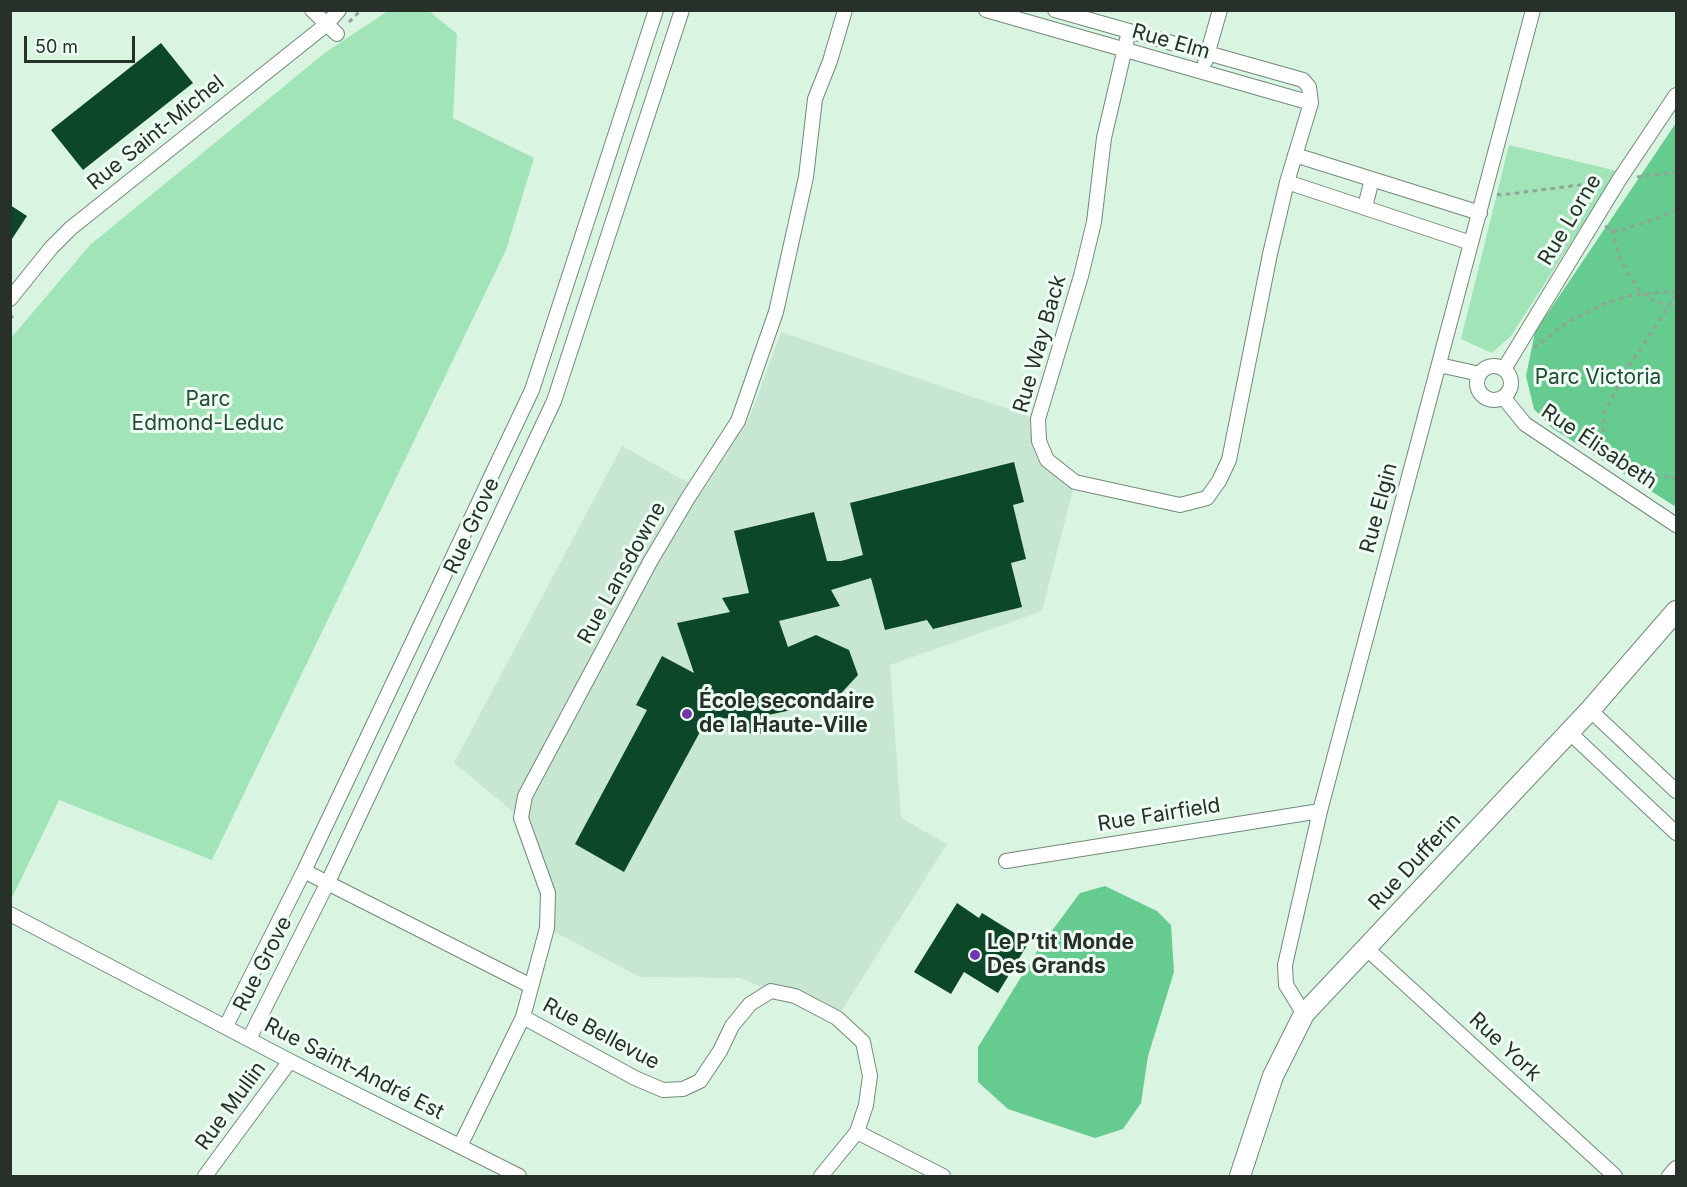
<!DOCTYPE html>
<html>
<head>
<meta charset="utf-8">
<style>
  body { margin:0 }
  #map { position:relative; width:1687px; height:1187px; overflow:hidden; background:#daf4e2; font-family:Inter,sans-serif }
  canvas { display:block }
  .frame { position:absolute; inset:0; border:12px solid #27312a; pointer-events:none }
  .scale { position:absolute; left:24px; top:36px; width:111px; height:27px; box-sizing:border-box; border:3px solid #27312a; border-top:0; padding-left:8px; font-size:18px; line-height:21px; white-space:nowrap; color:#27312a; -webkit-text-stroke:4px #effef4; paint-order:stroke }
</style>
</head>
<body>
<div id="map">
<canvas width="1687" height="1187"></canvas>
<div class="frame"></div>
<div class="scale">50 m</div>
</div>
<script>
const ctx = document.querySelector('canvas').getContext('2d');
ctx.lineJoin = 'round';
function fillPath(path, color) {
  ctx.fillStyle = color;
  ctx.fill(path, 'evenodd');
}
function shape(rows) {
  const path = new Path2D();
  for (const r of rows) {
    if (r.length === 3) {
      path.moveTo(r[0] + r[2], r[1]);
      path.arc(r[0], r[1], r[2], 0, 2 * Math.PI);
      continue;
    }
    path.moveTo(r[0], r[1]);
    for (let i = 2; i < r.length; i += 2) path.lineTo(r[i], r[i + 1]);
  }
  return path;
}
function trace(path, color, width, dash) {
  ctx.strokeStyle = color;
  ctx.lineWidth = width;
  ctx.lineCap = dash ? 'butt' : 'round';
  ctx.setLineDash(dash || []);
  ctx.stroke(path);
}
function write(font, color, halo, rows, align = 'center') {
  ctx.font = font + ' Inter,sans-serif';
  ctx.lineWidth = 6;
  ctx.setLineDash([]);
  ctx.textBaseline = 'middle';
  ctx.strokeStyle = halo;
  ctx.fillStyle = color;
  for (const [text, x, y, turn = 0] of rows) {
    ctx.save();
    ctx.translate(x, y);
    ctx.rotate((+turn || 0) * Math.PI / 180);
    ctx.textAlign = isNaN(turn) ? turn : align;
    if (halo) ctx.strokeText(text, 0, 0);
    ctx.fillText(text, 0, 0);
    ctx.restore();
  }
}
fillPath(shape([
  [781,332,1038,419,1039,441,1075,482,1042,611,890,665,901,818,947,844,837,1018,740,978,640,977,547,928,548,893,521,818,454,763,622,446,703,491,749,419]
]), '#c8e7d2');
fillPath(shape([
  [388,11,429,11,457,34,453,118,534,158,506,250,212,860,59,800,11,900,11,338,90,245,326,52],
  [1509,145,1617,171,1511,336,1492,353,1461,339]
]), '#a1e4b8');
fillPath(shape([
  [1676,123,1676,507,1552,428,1534,409,1526,376,1535,332],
  [1105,886,1157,911,1171,925,1174,972,1148,1056,1141,1103,1123,1129,1095,1138,1008,1109,978,1082,978,1047,1039,948,1080,893]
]), '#66cb8f');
fillPath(shape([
  [161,43,193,83,83,170,51,130],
  [10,205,27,216,10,242],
  [1014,462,1024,502,1013,505,1026,559,1011,563,1022,607,933,629,927,620,885,630,871,578,831,590,840,606,779,621,788,647,816,635,849,650,858,675,834,701,768,715,774,734,740,733,734,718,707,719,624,872,575,844,647,710,636,705,662,656,694,673,677,623,730,612,722,598,749,593,734,531,814,512,827,561,841,561,863,555,850,503],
  [957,903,979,918,982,913,1029,942,998,993,964,972,951,994,914,972]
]), '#0c4729');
const street = shape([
  [312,10,337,34],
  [986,10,1311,103],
  [1055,10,1129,31,1303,80,1309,87,1311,103,1287,182,1270,254,1229,460,1219,481,1207,498,1180,505,1075,482,1047,460,1039,441,1038,419,1081,276,1094,222,1104,138,1129,31],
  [1205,62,1220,10],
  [1295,155,1480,213],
  [1287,182,1471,243],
  [1365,207,1372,179],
  [10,299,51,248,71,228,327,24,339,10],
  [1439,365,1480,374],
  [1494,383,17],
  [1504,369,1619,180,1676,95],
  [1503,397,1525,424,1676,525],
  [1590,710,1676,791],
  [1569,732,1676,833],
  [1006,861,1320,811],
  [304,871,531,986],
  [10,914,290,1061,519,1176],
  [1366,948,1615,1176],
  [1304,1014,1286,985,1285,965,1320,811,1533,10],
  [523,1017,635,1078,663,1090,683,1089,700,1081,720,1051,732,1026,750,1004,771,991,795,996,837,1018,863,1042,870,1076,866,1105,857,1132],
  [226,1026,304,871,532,390,656,10],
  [249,1039,328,882,554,401,682,10],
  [460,1146,523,1017,547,928,548,893,521,818,525,796,650,562,688,498,738,421,776,312,806,177,815,99,830,61,845,10],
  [205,1176,290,1061],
  [821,1176,857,1132,943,1176],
  [1669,1176,1676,1168]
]);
const secondary = shape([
  [1240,1176,1273,1076,1304,1014,1590,710,1676,611]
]);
trace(street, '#728979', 16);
trace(secondary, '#728979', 22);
trace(shape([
  [349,22,361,10],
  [1637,177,1676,172],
  [1497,194,1501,195,1603,182],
  [1605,226,1612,230,1618,231,1656,219,1676,210],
  [1612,230,1620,258,1630,277,1642,294,1668,307],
  [1676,295,1626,371,1604,413,1603,432,1607,451,1615,464,1639,474,1676,478],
  [10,319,15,313],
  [1534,348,1569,321,1602,305,1632,295,1676,291]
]), '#91a497', 3, [4.5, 4.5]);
trace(street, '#fff', 14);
trace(secondary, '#fff', 20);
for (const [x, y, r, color] of [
  [687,714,6,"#7136ac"],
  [975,955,6,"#7136ac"]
]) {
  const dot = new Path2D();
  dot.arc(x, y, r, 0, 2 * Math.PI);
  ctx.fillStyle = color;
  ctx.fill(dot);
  trace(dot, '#effef4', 2);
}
write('21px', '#27312a', '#effef4', [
  ["Rue Elm",1171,42,16],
  ["Rue Saint-Michel",156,133,-39],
  ["Rue Lorne",1570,220,-59],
  ["Rue Way Back",1040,344,-74],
  ["Rue Élisabeth",1599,447,34],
  ["Rue Elgin",1379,508,-75],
  ["Rue Grove",472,526,-65],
  ["Rue Lansdowne",622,573,-61],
  ["Rue Fairfield",1159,815,-9],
  ["Rue Dufferin",1415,862,-47],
  ["Rue Grove",263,964,-63],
  ["Rue Bellevue",601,1034,28],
  ["Rue York",1505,1047,43],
  ["Rue Saint-André Est",354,1069,27],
  ["Rue Mullin",231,1106,-54]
]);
write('21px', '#224c33', '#effef4', [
  ["Parc Victoria",1598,378],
  ["Parc",208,400],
  ["Edmond-Leduc",208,424]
]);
write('bold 21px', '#27312a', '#effef4', [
  ["École secondaire",699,702],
  ["de la Haute-Ville",699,726],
  ["Le P’tit Monde",987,943],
  ["Des Grands",987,967]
], 'left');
</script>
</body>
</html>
